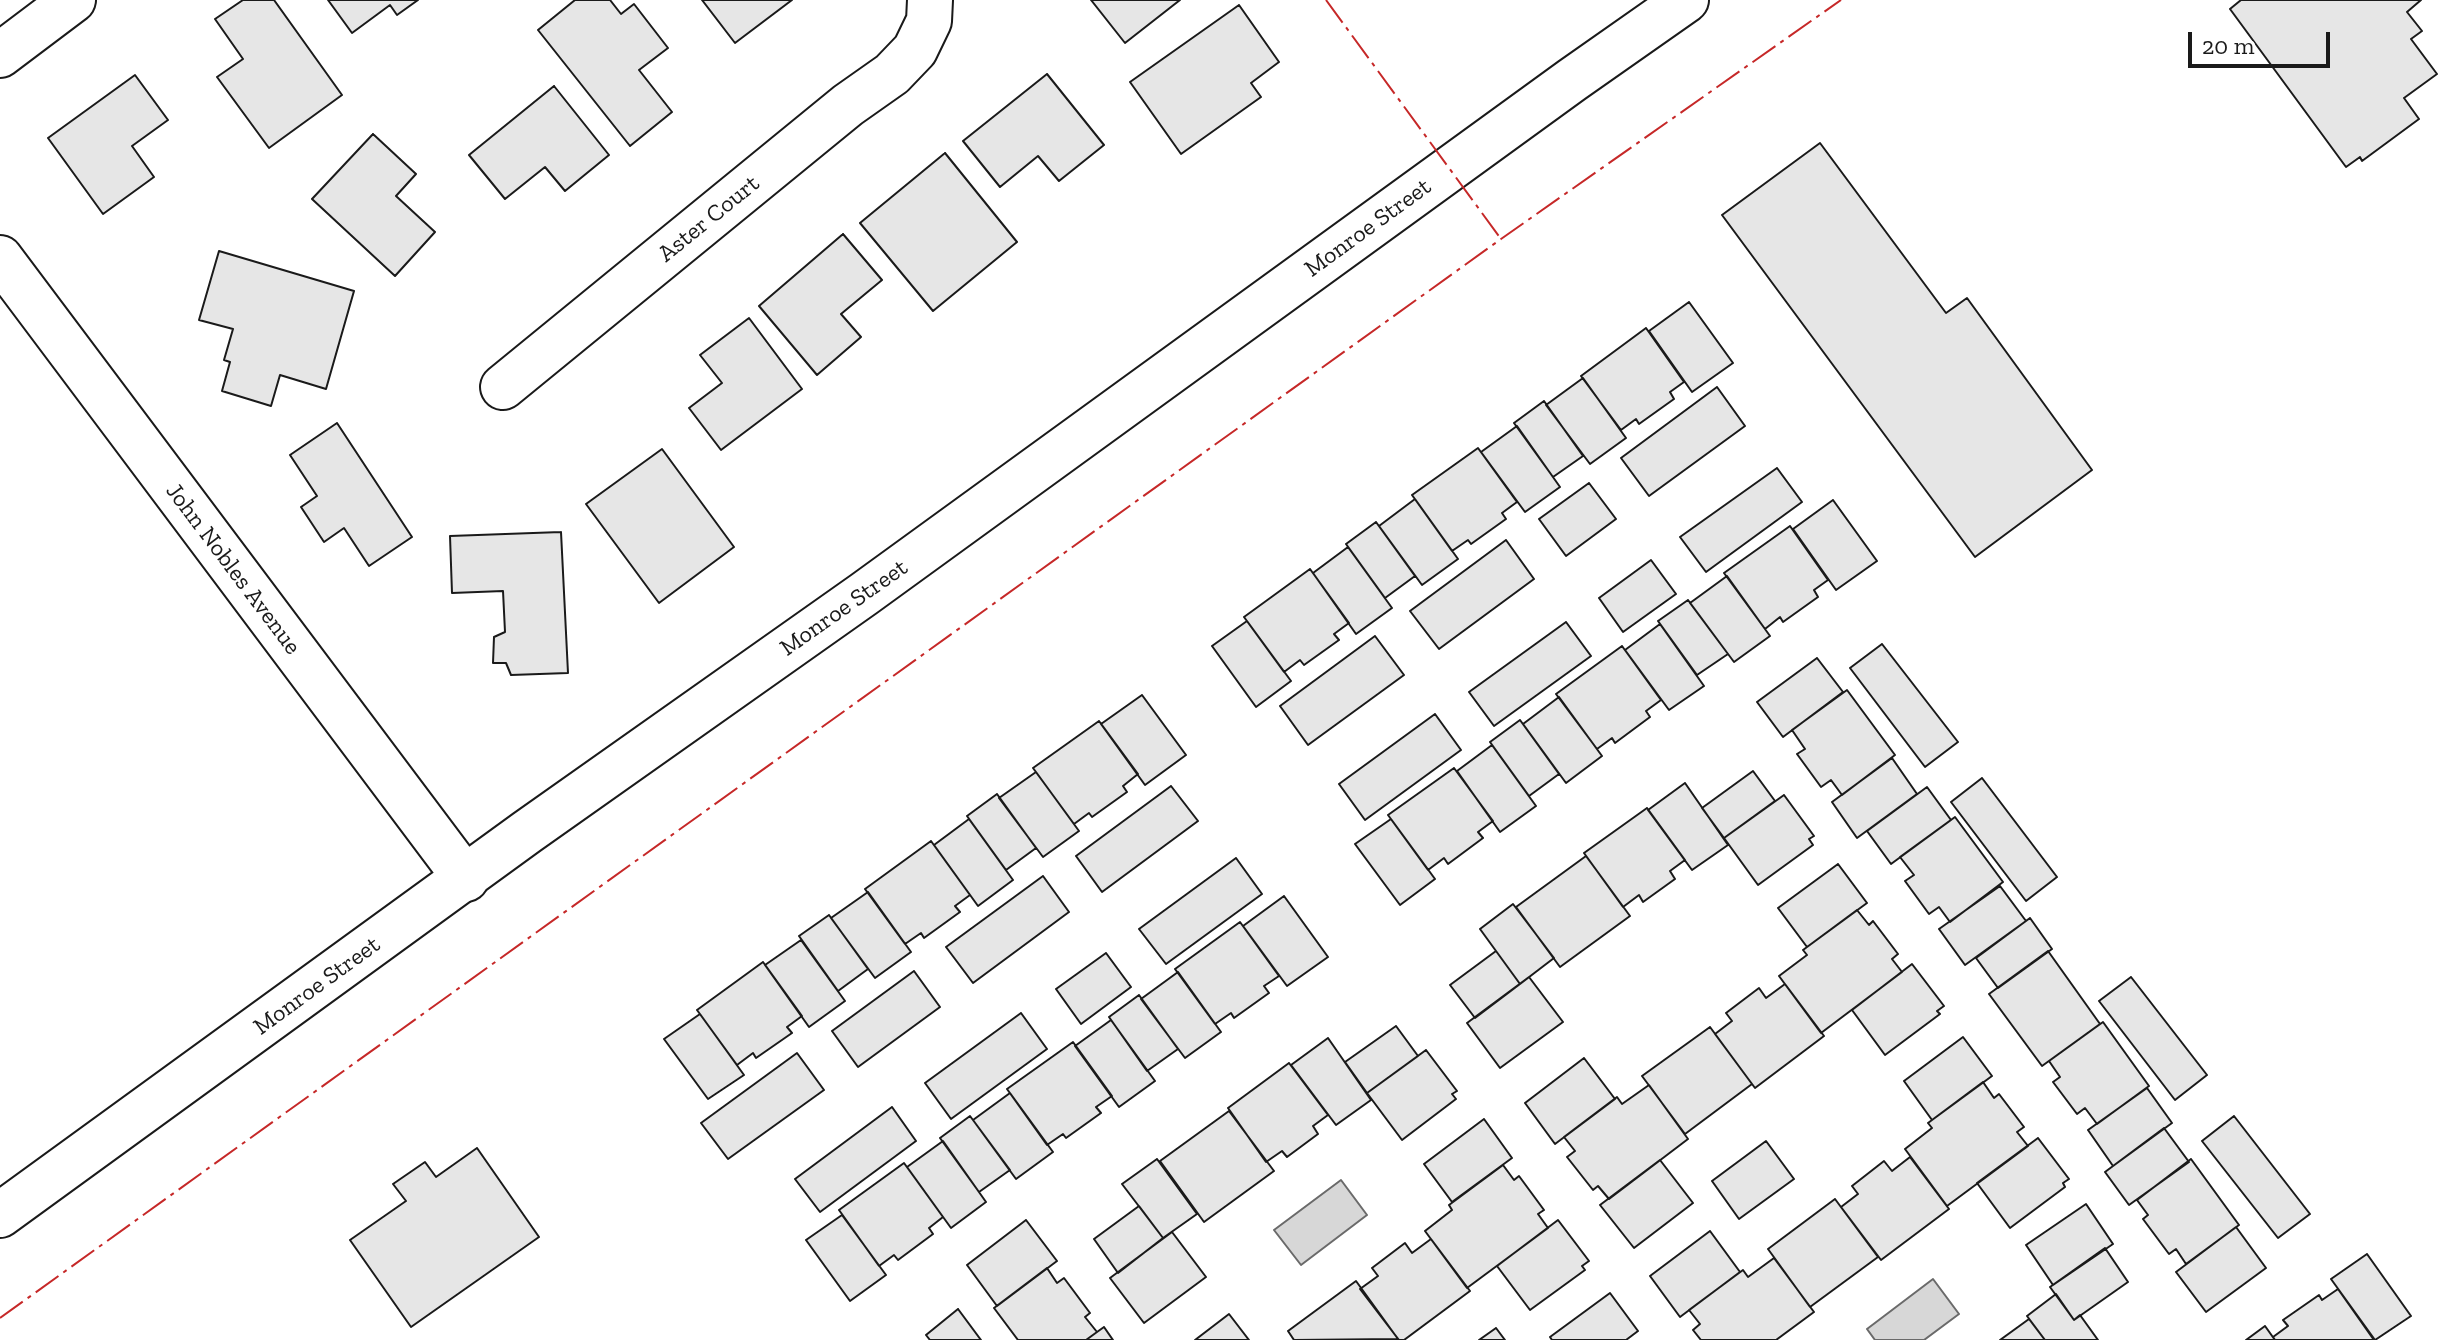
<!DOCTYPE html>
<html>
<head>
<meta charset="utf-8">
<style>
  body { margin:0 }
  #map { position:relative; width:2464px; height:1340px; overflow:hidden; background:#fff; font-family:"Zilla Slab",serif }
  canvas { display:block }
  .scale { position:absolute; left:2188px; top:32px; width:142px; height:36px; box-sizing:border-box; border:4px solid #1a1a1a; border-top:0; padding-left:10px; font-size:24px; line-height:28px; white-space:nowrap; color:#1a1a1a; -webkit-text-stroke:6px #fff; paint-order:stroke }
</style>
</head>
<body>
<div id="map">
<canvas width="2464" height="1340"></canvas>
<div class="scale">20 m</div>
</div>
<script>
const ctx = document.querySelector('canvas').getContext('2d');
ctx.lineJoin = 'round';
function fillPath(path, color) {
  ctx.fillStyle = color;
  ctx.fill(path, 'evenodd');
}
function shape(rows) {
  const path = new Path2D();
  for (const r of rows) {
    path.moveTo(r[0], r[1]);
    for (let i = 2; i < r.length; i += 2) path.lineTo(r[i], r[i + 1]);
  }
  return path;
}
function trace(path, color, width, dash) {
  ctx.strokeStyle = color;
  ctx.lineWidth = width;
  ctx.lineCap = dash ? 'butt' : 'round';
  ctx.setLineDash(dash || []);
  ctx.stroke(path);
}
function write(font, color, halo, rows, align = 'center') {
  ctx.font = font + ' "Zilla Slab",serif';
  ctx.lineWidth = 6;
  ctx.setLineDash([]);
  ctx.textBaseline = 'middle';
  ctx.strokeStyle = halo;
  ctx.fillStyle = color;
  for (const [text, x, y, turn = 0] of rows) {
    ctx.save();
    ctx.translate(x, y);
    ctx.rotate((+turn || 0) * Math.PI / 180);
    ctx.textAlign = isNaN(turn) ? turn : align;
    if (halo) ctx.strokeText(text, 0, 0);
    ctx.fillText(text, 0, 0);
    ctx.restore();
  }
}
const water = shape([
  [1341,1180,1367,1215,1301,1265,1274,1230,1341,1180],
  [1933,1279,1959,1314,1924,1340,1875,1340,1867,1329,1933,1279]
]);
fillPath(water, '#d7d7d7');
trace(water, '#6a6a6a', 2);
const building = shape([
  [243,0,274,0,342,95,269,148,217,77,243,59,215,19,243,0],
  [328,0,418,0,397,15,390,5,352,33,328,0],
  [575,0,610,0,621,14,634,4,668,48,639,70,672,112,630,146,538,30,575,0],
  [702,0,792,0,735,43,702,0],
  [1091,0,1180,0,1125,43,1091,0],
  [2241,0,2421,0,2407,12,2422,31,2411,39,2437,74,2404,98,2419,119,2362,161,2360,157,2346,167,2230,9,2241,0],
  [1239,5,1279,62,1251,83,1261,97,1181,154,1130,82,1239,5],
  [1047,74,1104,145,1059,181,1038,156,1000,187,963,141,1047,74],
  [135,75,168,120,132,146,154,177,103,214,48,138,135,75],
  [554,86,609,155,565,191,545,167,505,199,469,155,554,86],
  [373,134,416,174,396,196,435,232,395,276,312,199,373,134],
  [1820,143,1946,313,1967,298,2092,470,1975,557,1722,215,1820,143],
  [945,153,1017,242,933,311,860,223,945,153],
  [843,234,882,280,841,314,861,337,817,375,759,306,843,234],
  [219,251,354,291,326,389,280,375,271,406,222,391,230,362,224,360,233,329,199,320,219,251],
  [1689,302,1733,363,1692,392,1649,331,1689,302],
  [749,318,802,389,721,450,689,408,722,383,700,355,749,318],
  [1646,328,1684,382,1670,392,1674,399,1639,424,1636,419,1621,430,1581,376,1646,328],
  [1583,378,1626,438,1590,464,1546,405,1583,378],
  [1717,387,1745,426,1649,496,1621,458,1717,387],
  [1544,401,1583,456,1553,477,1514,423,1544,401],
  [337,423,412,537,369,566,344,528,324,542,301,507,317,496,290,455,337,423],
  [1517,426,1560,487,1525,512,1481,452,1517,426],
  [1478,448,1517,502,1502,513,1506,519,1471,544,1468,540,1452,551,1412,495,1478,448],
  [662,449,734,547,659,603,586,504,662,449],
  [1777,468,1802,502,1706,572,1680,537,1777,468],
  [1589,483,1616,519,1566,556,1539,519,1589,483],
  [1415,499,1458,559,1422,585,1379,526,1415,499],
  [1833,500,1877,561,1836,590,1793,529,1833,500],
  [1376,522,1415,576,1385,598,1346,544,1376,522],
  [1790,526,1828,580,1814,590,1818,597,1783,622,1780,617,1765,629,1724,573,1790,526],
  [561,532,568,673,511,675,506,663,493,663,494,637,505,632,503,591,452,593,450,536,561,532],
  [1506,540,1534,579,1439,649,1410,611,1506,540],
  [1348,547,1392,608,1356,634,1313,573,1348,547],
  [1651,560,1676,594,1623,632,1599,598,1651,560],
  [1310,569,1349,623,1334,634,1339,640,1304,665,1300,660,1284,672,1244,617,1310,569],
  [1727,576,1770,636,1734,662,1690,603,1727,576],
  [1688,600,1728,654,1697,675,1658,621,1688,600],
  [1247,621,1291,681,1256,707,1212,646,1247,621],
  [1566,622,1591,656,1494,726,1469,692,1566,622],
  [1660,624,1704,686,1669,710,1625,650,1660,624],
  [1375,636,1404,675,1308,745,1280,706,1375,636],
  [1882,644,1958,742,1925,767,1850,668,1882,644],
  [1622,646,1661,700,1646,711,1650,717,1615,743,1612,738,1597,749,1556,694,1622,646],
  [1817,658,1843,692,1783,737,1757,702,1817,658],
  [1847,690,1895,755,1842,795,1831,780,1821,787,1797,754,1805,749,1792,730,1847,690],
  [1142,695,1186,755,1145,785,1101,724,1142,695],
  [1559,697,1602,756,1566,783,1523,724,1559,697],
  [1435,714,1461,750,1365,820,1339,784,1435,714],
  [1520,720,1559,774,1529,796,1490,742,1520,720],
  [1099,721,1138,774,1123,786,1127,792,1092,817,1089,813,1074,824,1033,768,1099,721],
  [1492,745,1536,806,1500,832,1457,771,1492,745],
  [1892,758,1917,794,1857,838,1832,802,1892,758],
  [1454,768,1493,821,1478,832,1483,838,1448,864,1444,858,1428,870,1388,815,1454,768],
  [1753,771,1775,801,1724,838,1702,808,1753,771],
  [1036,772,1079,831,1043,857,999,798,1036,772],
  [1982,778,2057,877,2026,901,1951,802,1982,778],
  [1685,783,1728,845,1692,870,1648,810,1685,783],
  [1171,786,1198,821,1102,892,1076,856,1171,786],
  [1927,787,1951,820,1891,864,1867,831,1927,787],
  [997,794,1036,848,1006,870,967,816,997,794],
  [1784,795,1814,836,1809,839,1813,845,1758,885,1724,838,1784,795],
  [1647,808,1685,860,1670,871,1675,879,1643,902,1639,895,1623,907,1584,853,1647,808],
  [1955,817,2003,882,1950,922,1939,907,1929,914,1905,881,1914,875,1900,857,1955,817],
  [969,819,1013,880,978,906,934,845,969,819],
  [1391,819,1435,879,1400,905,1355,844,1391,819],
  [931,841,970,895,955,906,960,912,924,938,921,933,905,944,865,889,931,841],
  [1586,856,1630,916,1560,967,1516,907,1586,856],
  [1236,858,1262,894,1166,964,1139,929,1236,858],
  [1838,864,1867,903,1807,947,1778,908,1838,864],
  [1043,876,1069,912,973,983,946,947,1043,876],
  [2000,886,2026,921,1965,965,1939,929,2000,886],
  [868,892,911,952,875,978,831,918,868,892],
  [1284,896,1328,957,1287,986,1243,926,1284,896],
  [1513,904,1554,958,1520,984,1480,929,1513,904],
  [1857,910,1869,925,1873,921,1898,954,1892,959,1902,972,1821,1033,1779,976,1807,955,1803,950,1857,910],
  [829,915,868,969,838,991,799,936,829,915],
  [2030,918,2052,949,1998,988,1976,958,2030,918],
  [1240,922,1279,976,1264,986,1269,993,1234,1018,1231,1013,1215,1024,1175,969,1240,922],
  [801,940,845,1001,809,1027,765,965,801,940],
  [1496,951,1520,984,1475,1018,1450,985,1496,951],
  [2048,951,2100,1024,2042,1066,1989,994,2048,951],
  [1106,953,1131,987,1081,1024,1056,989,1106,953],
  [763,962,802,1016,787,1027,792,1033,756,1058,753,1053,737,1065,697,1010,763,962],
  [1912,964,1944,1006,1937,1011,1940,1014,1885,1055,1852,1010,1912,964],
  [914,971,940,1007,858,1067,832,1031,914,971],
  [1178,972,1221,1032,1185,1058,1141,999,1178,972],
  [1529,977,1563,1022,1500,1068,1467,1023,1529,977],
  [2131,977,2207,1075,2175,1100,2099,1001,2131,977],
  [1785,984,1824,1036,1755,1088,1715,1034,1732,1021,1726,1013,1759,988,1766,998,1785,984],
  [1139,995,1178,1049,1147,1071,1109,1017,1139,995],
  [1021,1013,1047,1049,951,1119,925,1083,1021,1013],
  [700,1014,744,1075,708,1099,664,1039,700,1014],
  [1111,1020,1155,1081,1119,1107,1075,1046,1111,1020],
  [2103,1022,2149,1086,2097,1124,2085,1108,2077,1114,2053,1082,2060,1077,2049,1061,2103,1022],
  [1396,1026,1418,1056,1367,1093,1345,1062,1396,1026],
  [1710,1027,1752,1084,1685,1134,1642,1076,1710,1027],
  [1963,1037,1992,1076,1932,1120,1904,1081,1963,1037],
  [1328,1038,1371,1100,1336,1125,1291,1065,1328,1038],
  [1073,1042,1112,1096,1096,1107,1101,1113,1066,1138,1063,1134,1047,1145,1007,1089,1073,1042],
  [1426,1050,1457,1091,1452,1094,1456,1099,1402,1140,1367,1093,1426,1050],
  [797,1053,824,1090,728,1159,701,1123,797,1053],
  [1584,1058,1615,1099,1555,1144,1525,1103,1584,1058],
  [1289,1063,1328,1115,1313,1126,1318,1134,1287,1157,1282,1151,1266,1162,1228,1108,1289,1063],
  [1983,1082,1994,1098,1999,1094,2024,1127,2017,1132,2028,1146,1947,1206,1905,1149,1932,1128,1928,1123,1983,1082],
  [1649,1085,1688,1139,1609,1199,1598,1186,1593,1190,1567,1157,1575,1151,1564,1137,1617,1097,1622,1104,1649,1085],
  [2147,1088,2172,1123,2113,1166,2088,1130,2147,1088],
  [1010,1093,1053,1152,1016,1179,973,1120,1010,1093],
  [892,1107,916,1141,820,1212,795,1179,892,1107],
  [1229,1111,1274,1171,1204,1222,1160,1161,1229,1111],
  [970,1116,1010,1170,979,1192,940,1138,970,1116],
  [2234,1116,2310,1214,2278,1238,2202,1141,2234,1116],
  [1484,1119,1512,1158,1452,1202,1424,1164,1484,1119],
  [2164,1128,2189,1162,2129,1205,2105,1172,2164,1128],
  [2038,1138,2069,1179,2063,1183,2065,1187,2010,1228,1977,1183,2038,1138],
  [943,1141,986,1202,951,1228,907,1167,943,1141],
  [1766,1141,1794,1179,1739,1219,1712,1181,1766,1141],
  [477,1148,539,1237,411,1327,350,1240,406,1201,393,1184,425,1162,436,1177,477,1148],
  [1910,1157,1949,1209,1881,1260,1841,1207,1858,1194,1852,1186,1884,1161,1892,1171,1910,1157],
  [1157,1159,1197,1214,1163,1238,1122,1184,1157,1159],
  [2191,1159,2239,1225,2186,1264,2176,1249,2169,1254,2143,1219,2148,1215,2137,1200,2191,1159],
  [1660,1160,1693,1203,1634,1248,1600,1205,1660,1160],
  [904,1163,943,1217,929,1228,933,1234,898,1260,894,1255,879,1266,839,1210,904,1163],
  [1503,1165,1514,1180,1519,1176,1544,1210,1538,1214,1548,1228,1467,1288,1425,1231,1452,1210,1449,1205,1503,1165],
  [1835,1199,1878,1257,1810,1307,1768,1249,1835,1199],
  [2086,1204,2113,1244,2053,1285,2026,1245,2086,1204],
  [1139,1206,1163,1238,1118,1273,1094,1239,1139,1206],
  [842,1215,886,1275,850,1301,806,1240,842,1215],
  [1026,1220,1057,1261,997,1306,967,1265,1026,1220],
  [1558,1220,1589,1261,1582,1266,1585,1270,1530,1310,1497,1266,1558,1220],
  [2236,1227,2266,1268,2206,1312,2176,1272,2236,1227],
  [1710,1231,1740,1272,1680,1317,1650,1276,1710,1231],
  [1172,1232,1206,1277,1144,1323,1110,1278,1172,1232],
  [1431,1239,1470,1291,1404,1340,1399,1340,1360,1289,1378,1276,1372,1268,1405,1243,1412,1253,1431,1239],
  [2105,1248,2128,1282,2074,1320,2050,1287,2105,1248],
  [2367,1254,2411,1316,2375,1340,2331,1279,2367,1254],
  [1774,1258,1814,1312,1776,1340,1701,1340,1693,1330,1700,1324,1689,1310,1743,1270,1748,1277,1774,1258],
  [1047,1268,1057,1283,1064,1278,1090,1313,1085,1317,1097,1332,1086,1340,1018,1340,994,1308,1047,1268],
  [1356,1281,1398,1339,1294,1340,1288,1331,1356,1281],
  [2338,1289,2374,1340,2275,1340,2273,1337,2288,1326,2283,1320,2319,1295,2322,1300,2338,1289],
  [1610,1293,1638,1331,1626,1340,1552,1340,1550,1337,1610,1293],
  [2056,1294,2074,1320,2080,1315,2098,1340,2045,1340,2027,1316,2056,1294],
  [958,1309,981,1340,930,1340,926,1335,958,1309],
  [1229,1314,1249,1340,1195,1340,1229,1314],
  [2029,1319,2045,1340,2000,1340,2029,1319],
  [2265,1326,2275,1340,2246,1340,2265,1326],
  [1104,1327,1113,1340,1086,1340,1097,1332,1104,1327],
  [1496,1328,1505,1340,1479,1340,1496,1328]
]);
fillPath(building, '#e6e6e6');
trace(building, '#1a1a1a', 2);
const minor = shape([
  [0,55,73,0],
  [0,258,466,879],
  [503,387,848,105,892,74,915,50,929,21,930,0]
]);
const major = shape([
  [0,1215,527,832,864,594,1572,80,1686,0]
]);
trace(minor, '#1a1a1a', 48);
trace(major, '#1a1a1a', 48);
trace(minor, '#fff', 44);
trace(major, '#fff', 44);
trace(shape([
  [1326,0,1501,239],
  [0,1318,1501,239,1841,0]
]), '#c62828', 2, [28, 6, 4, 6]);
write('24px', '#1a1a1a', '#fff', [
  ["Aster Court",709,219,-39],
  ["Monroe Street",1368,228,-36],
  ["John Nobles Avenue",233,569,53],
  ["Monroe Street",844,608,-35],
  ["Monroe Street",317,986,-36]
]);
</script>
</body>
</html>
